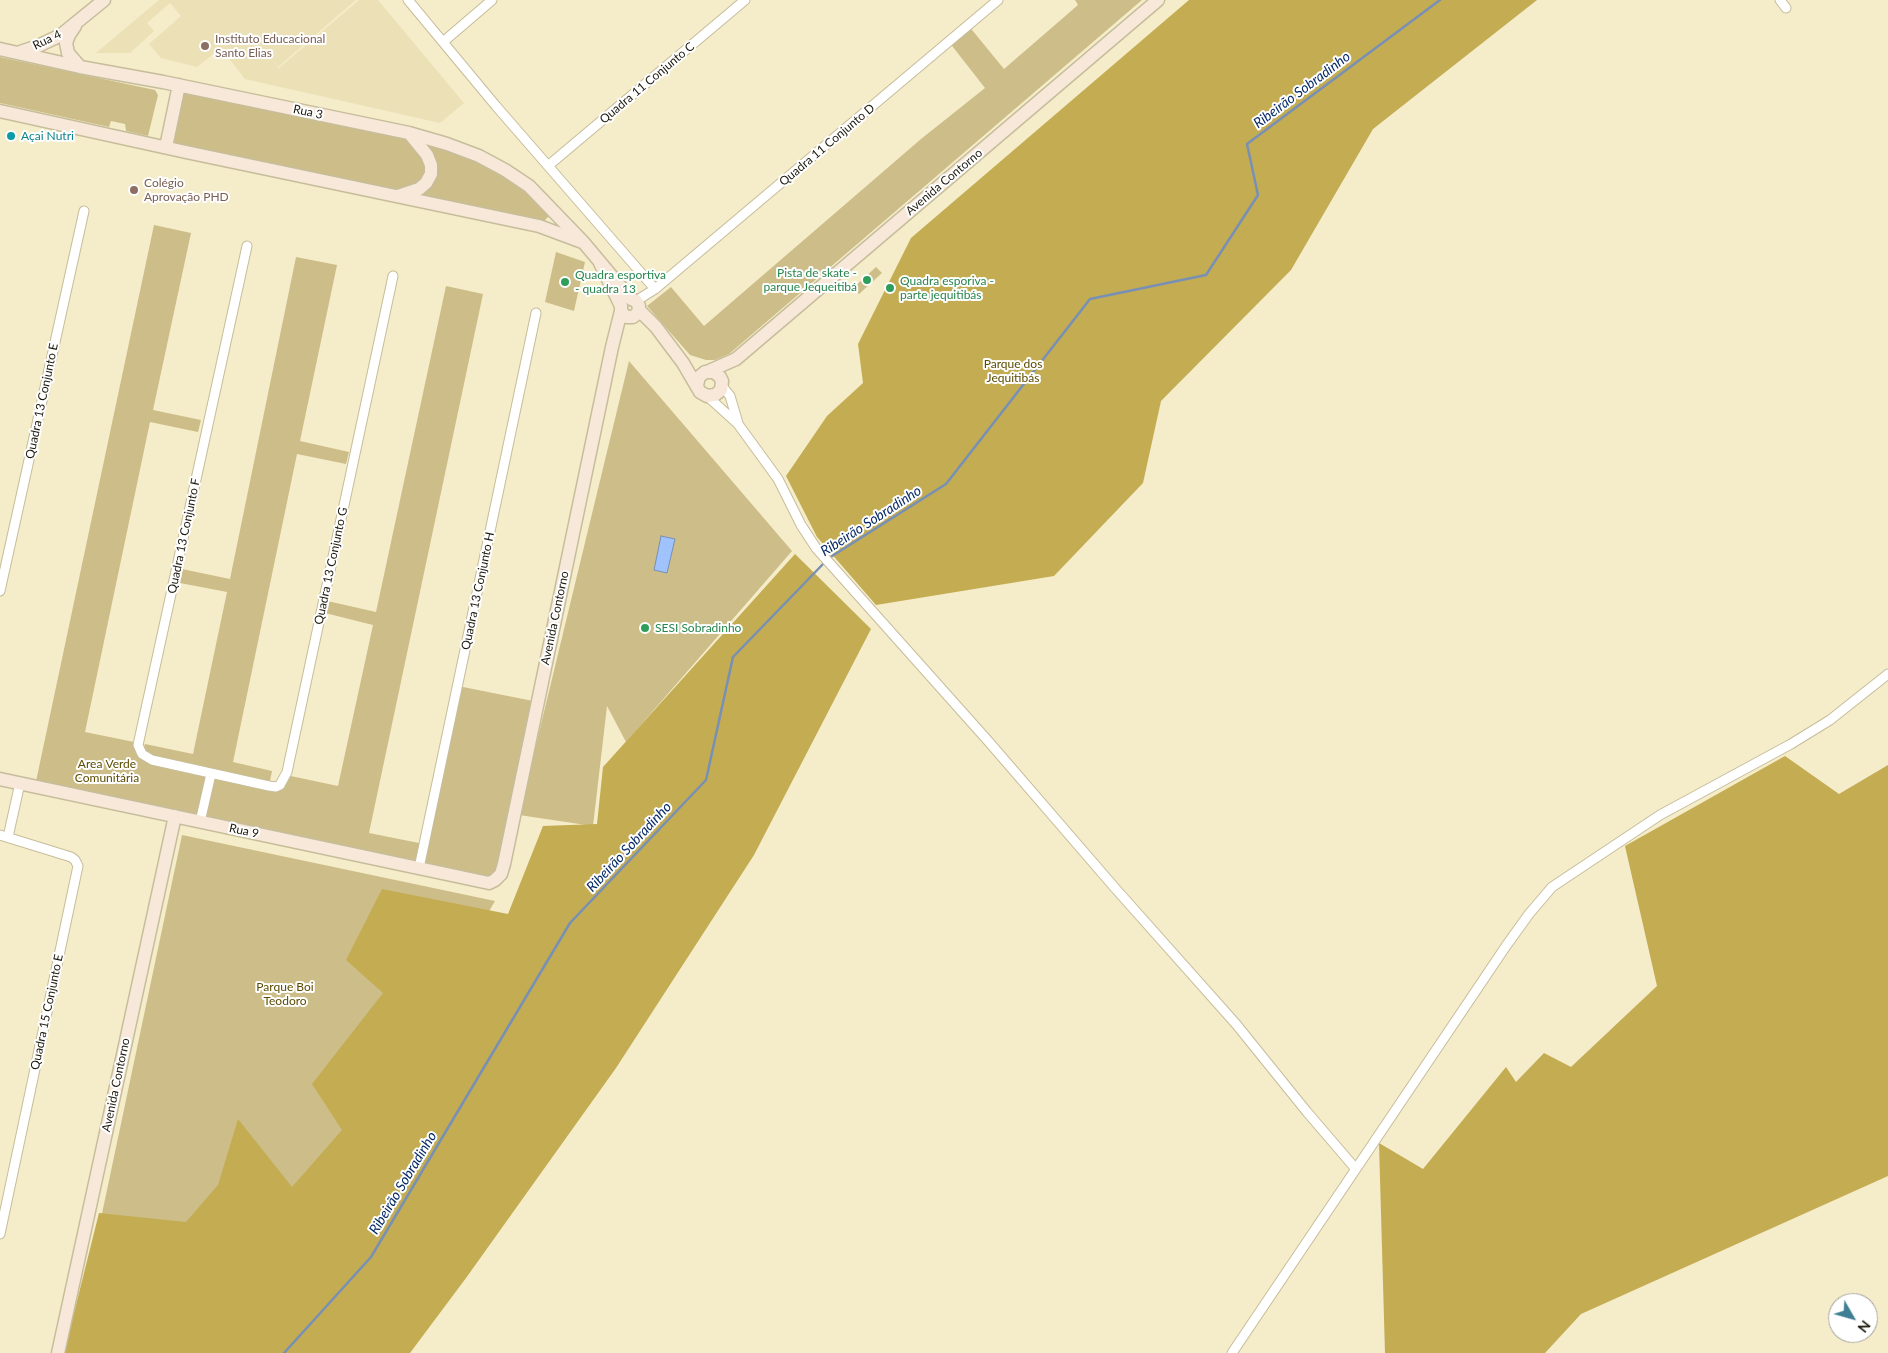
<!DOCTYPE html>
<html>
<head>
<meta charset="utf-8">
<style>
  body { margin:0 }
  #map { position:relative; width:1888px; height:1353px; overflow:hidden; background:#f5ecc9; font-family:Lato,sans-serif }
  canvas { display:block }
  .north { position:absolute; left:1828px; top:1293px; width:50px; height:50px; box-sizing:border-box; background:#fff; border:1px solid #a4a39e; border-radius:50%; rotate:128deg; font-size:14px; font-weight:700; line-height:20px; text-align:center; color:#1b180c }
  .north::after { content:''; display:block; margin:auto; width:18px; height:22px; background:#3f7f93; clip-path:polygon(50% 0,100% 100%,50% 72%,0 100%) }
</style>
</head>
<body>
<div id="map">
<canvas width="1888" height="1353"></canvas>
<div class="north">N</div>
</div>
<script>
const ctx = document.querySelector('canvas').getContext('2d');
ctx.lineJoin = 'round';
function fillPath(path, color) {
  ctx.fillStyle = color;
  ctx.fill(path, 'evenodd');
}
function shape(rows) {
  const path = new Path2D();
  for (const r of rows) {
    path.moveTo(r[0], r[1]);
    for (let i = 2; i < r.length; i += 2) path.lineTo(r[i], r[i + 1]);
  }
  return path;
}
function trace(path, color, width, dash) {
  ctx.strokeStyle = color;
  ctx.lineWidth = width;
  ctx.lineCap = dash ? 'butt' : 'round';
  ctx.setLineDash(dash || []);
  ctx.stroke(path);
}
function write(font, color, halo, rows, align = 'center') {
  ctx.font = font + ' Lato,sans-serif';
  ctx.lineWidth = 4;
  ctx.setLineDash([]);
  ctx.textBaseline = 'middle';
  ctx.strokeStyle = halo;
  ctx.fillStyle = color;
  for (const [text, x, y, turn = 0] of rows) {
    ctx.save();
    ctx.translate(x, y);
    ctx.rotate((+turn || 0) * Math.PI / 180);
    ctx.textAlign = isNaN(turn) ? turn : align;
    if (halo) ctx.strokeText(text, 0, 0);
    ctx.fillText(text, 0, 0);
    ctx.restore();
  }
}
fillPath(shape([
  [159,0,356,0,278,67,269,56,283,74,279,68,359,0,378,0,464,103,440,123,245,79,221,48,197,67,161,58,149,44,181,16,170,3,147,23,154,31,130,53,96,53]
]), '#ebe0b6');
fillPath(shape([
  [1075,0,1142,0,729,354,715,360,706,360,690,355,647,306,671,287,704,326,921,139,985,88,949,42,968,25,1004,69,1078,5],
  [0,57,155,90,158,95,148,136,126,131,125,124,111,121,109,127,0,103],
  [179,85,409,133,505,170,550,212,549,216,539,226,166,147],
  [154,225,191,233,153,410,201,420,198,432,150,422,85,732,139,743,142,754,145,744,193,754,227,592,180,583,182,569,230,579,296,257,337,265,300,441,349,452,346,464,297,454,233,762,272,771,269,786,276,787,286,775,338,786,373,625,321,612,323,600,376,612,446,286,483,294,369,833,424,844,458,686,538,702,495,880,35,786],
  [556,252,585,262,574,311,545,302],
  [876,267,882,273,859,294,853,288],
  [629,361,792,551,626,742,607,706,593,826,519,815],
  [182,835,495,901,329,1187,183,1244,100,1223]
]), '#cdbe89');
fillPath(shape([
  [1189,0,1537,0,1373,129,1291,270,1161,401,1143,483,1054,576,876,605,817,537,786,476,827,416,863,383,858,344,911,238],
  [795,554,871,629,754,855,616,1068,466,1278,410,1353,64,1353,99,1213,186,1222,218,1185,238,1119,292,1187,342,1130,312,1084,383,993,346,960,382,889,508,914,543,826,597,824,603,767],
  [1785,756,1839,794,1888,765,1888,1176,1581,1314,1545,1353,1385,1353,1379,1143,1423,1169,1506,1067,1516,1082,1544,1053,1571,1067,1657,986,1625,846]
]), '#c3ac52');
const water = shape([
  [661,536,675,539,667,573,654,570,661,536]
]);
fillPath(water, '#a0c3fd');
trace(water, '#7890b5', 1);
trace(shape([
  [829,558,946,484,1090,299,1206,275,1258,195,1247,144,1440,0],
  [284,1353,371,1257,570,923,706,780,733,657,825,562]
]), '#7890b5', 2.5);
const street = shape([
  [408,0,496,106,655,289],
  [1780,0,1786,8],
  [443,42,492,0],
  [549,165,745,0],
  [247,246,138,745,142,754,152,760,269,786,276,787,280,785,287,772,393,276],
  [636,301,655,289,998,0],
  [722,386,730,396,738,423],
  [707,396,738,424,778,479,801,525,816,548,989,742,1115,888,1236,1024,1307,1112,1355,1168],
  [0,591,84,211],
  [200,822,211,774],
  [0,835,71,857,75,860,78,866,0,1234],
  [8,837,20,783],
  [419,868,536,313],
  [1232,1353,1506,946,1529,914,1552,887,1660,815,1791,744,1830,720,1888,674]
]);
const secondary = shape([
  [75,26,69,35,66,43,68,53,80,67],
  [0,49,80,67,163,82,409,133,447,144,479,156,505,170,529,186,584,243,631,299,636,301,639,306,638,313,633,317,626,317,621,311],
  [20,52,38,46,61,35,104,0],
  [0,111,186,152,539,226,582,242],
  [166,147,179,85],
  [398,196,419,189,426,183,431,174,431,165,427,155,409,133],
  [639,310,656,327,683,363,700,392,707,396,715,395,721,390,722,381,720,377,714,372,705,372,699,377,697,385],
  [709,371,736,359,1158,0],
  [0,779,489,883,495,880,501,874,504,864,612,347,621,311,621,306,600,263],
  [58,1353,175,816]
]);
trace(street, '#c6bd9b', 11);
trace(secondary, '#c6bd9b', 15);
trace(street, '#fff', 9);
trace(secondary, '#f8e8d9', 12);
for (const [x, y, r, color] of [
  [205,46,5,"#8d6e63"],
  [11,136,5,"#0f9aa8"],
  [134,190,5,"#8d6e63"],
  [867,280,5,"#2e9e5b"],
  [565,282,5,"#2e9e5b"],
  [890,288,5,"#2e9e5b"],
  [645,628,5,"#2e9e5b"]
]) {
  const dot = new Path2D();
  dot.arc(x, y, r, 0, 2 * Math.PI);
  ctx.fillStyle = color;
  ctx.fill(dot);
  trace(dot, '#fff', 2);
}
write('12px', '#785e54', '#fff', [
  ["Instituto Educacional",215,39],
  ["Santo Elias",215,53],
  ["Colégio",144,183],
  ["Aprovação PHD",144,197]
], 'left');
write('12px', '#1b180c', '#fff', [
  ["Rua 4",47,40,-26],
  ["Quadra 11 Conjunto C",647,83,-40],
  ["Rua 3",308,112,12],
  ["Quadra 11 Conjunto D",827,145,-40],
  ["Avenida Contorno",944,182,-40],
  ["Quadra 13 Conjunto E",42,401,-78],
  ["Quadra 13 Conjunto F",184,536,-78],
  ["Quadra 13 Conjunto G",331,566,-78],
  ["Quadra 13 Conjunto H",478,591,-78],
  ["Avenida Contorno",555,618,-78],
  ["Rua 9",244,831,12],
  ["Quadra 15 Conjunto E",47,1012,-78],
  ["Avenida Contorno",116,1085,-78]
]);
write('12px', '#0d838f', '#fff', [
  ["Açai Nutri",21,136]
], 'left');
write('12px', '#27864d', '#fff', [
  ["Pista de skate -",857,273,"right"],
  ["parque Jequeitibá",857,287,"right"],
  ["Quadra esportiva",575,275],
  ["- quadra 13",575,289],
  ["Quadra esporiva -",900,281],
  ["parte jequitibás",900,295],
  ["SESI Sobradinho",655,628]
], 'left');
write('12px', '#5c4c01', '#fff', [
  ["Parque dos",1013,364],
  ["Jequitibás",1013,378],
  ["Area Verde",107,764],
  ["Comunitária",107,778],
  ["Parque Boi",285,987],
  ["Teodoro",285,1001]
]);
write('italic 14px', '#072b68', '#fff', [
  ["Ribeirão Sobradinho",1302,90,-37],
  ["Ribeirão Sobradinho",871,521,-33],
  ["Ribeirão Sobradinho",629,847,-47],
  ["Ribeirão Sobradinho",403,1183,-59]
]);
</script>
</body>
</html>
